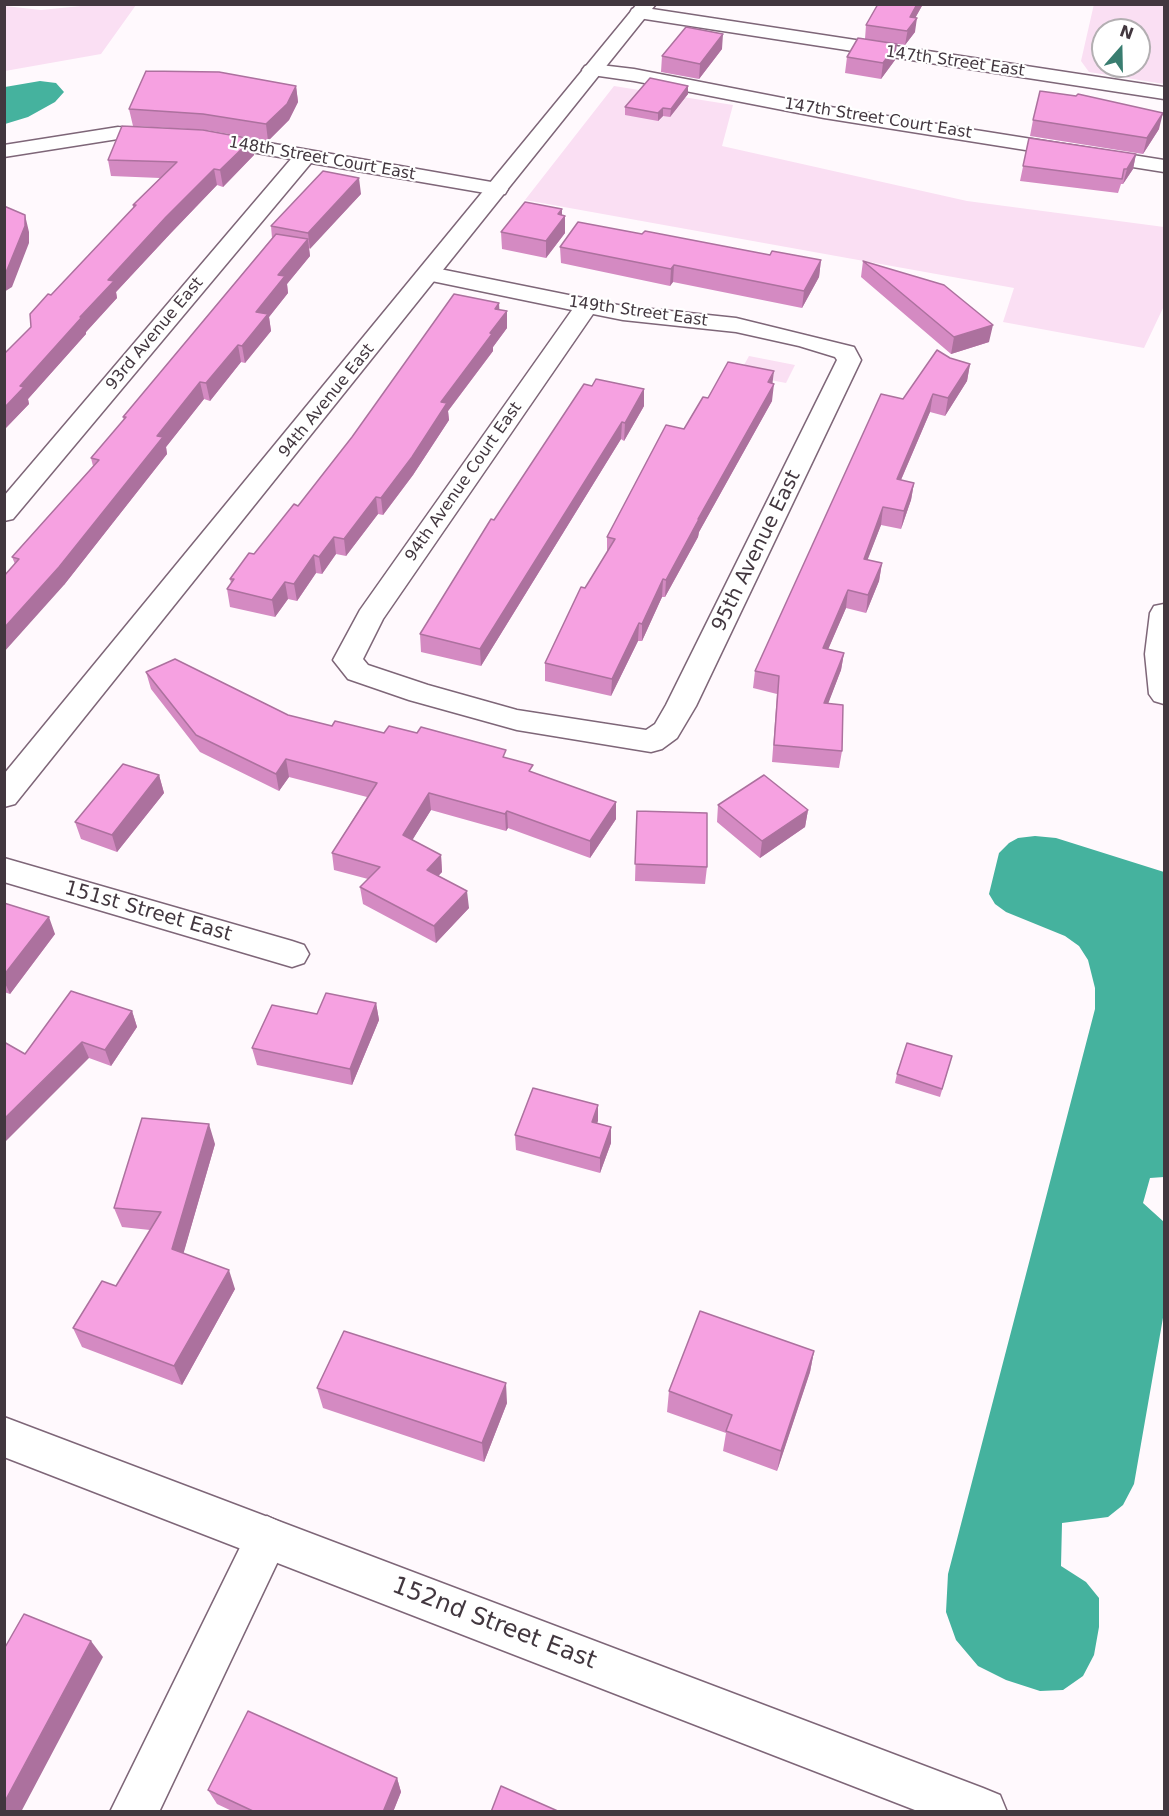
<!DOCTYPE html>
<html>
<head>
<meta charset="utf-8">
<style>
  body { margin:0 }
  #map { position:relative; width:1169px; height:1816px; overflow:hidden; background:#fff9fd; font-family:"DejaVu Sans",sans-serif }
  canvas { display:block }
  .frame { position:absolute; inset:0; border:6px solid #42373f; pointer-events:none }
  .north { position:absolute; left:1091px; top:18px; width:60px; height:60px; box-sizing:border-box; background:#fff; border:2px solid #b3afb2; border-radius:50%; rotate:20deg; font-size:16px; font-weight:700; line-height:24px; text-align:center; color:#42373f }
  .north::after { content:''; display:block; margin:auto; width:21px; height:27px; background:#397d70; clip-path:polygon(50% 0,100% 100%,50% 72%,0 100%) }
</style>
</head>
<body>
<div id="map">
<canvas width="1169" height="1816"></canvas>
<div class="frame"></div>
<div class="north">N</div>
</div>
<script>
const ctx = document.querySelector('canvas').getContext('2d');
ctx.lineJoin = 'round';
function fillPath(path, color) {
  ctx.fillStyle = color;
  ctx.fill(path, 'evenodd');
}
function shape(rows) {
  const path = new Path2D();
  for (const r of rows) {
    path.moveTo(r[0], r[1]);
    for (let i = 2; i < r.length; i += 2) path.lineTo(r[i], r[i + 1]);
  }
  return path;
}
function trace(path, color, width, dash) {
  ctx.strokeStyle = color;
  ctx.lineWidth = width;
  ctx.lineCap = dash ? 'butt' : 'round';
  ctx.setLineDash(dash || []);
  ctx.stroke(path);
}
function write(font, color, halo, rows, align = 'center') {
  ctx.font = font + ' "DejaVu Sans",sans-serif';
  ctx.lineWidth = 4.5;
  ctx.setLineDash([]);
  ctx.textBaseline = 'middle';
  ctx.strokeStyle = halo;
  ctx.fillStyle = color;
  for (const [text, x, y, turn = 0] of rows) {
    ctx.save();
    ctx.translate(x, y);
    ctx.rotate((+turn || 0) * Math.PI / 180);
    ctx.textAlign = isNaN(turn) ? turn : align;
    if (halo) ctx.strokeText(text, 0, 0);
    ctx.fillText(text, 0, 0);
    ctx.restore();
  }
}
fillPath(shape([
  [101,4,136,5,101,54,5,71,5,6,41,10],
  [1094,4,1164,5,1164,84,1089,72,1081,61],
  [1103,30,1139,30,1139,66,1103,66],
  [614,86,733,105,722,146,967,201,1164,227,1164,306,1144,348,1003,322,1014,288,525,200],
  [749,356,795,365,786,383,739,374]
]), '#fadff3');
fillPath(shape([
  [40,81,56,83,64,92,55,102,28,117,5,124,5,87],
  [1035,836,1056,838,1164,872,1164,1177,1150,1178,1143,1203,1164,1222,1164,1312,1134,1484,1123,1505,1108,1517,1062,1523,1061,1566,1086,1582,1099,1598,1099,1627,1094,1655,1083,1676,1063,1690,1040,1691,1006,1680,978,1666,956,1640,946,1612,948,1574,1095,1009,1095,988,1088,960,1079,946,1065,936,1006,912,995,904,989,894,999,853,1009,843,1018,838]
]), '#45b29e');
const minor = shape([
  [639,7,1164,87,1164,99,632,17,630,13,632,9,639,7],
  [592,64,634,69,824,106,1164,160,1164,172,824,118,634,81,585,74,582,70,585,66,592,64],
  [118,127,206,132,497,183,505,184,508,189,505,194,497,195,311,163,13,519,4,521,4,496,291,159,206,144,118,139,4,157,4,145,118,127],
  [430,267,623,306,736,318,854,347,861,360,696,706,677,738,662,749,651,752,517,730,409,700,348,679,333,660,360,610,572,310,422,279,419,274,422,269,430,267],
  [593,314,623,320,736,332,799,346,835,357,837,360,666,705,655,724,646,730,517,710,428,685,368,665,363,659,383,619,593,314],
  [1164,604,1164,704,1154,701,1149,694,1145,654,1150,613,1154,606,1164,604],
  [4,858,292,941,304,945,309,954,304,963,292,967,4,882,4,858],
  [267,1516,282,1523,289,1538,159,1812,110,1812,252,1523,267,1516]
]);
const secondary = shape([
  [637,4,656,4,15,804,4,807,4,774,637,4],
  [4,1417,983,1788,1000,1795,1007,1812,920,1812,4,1457,4,1417]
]);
trace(minor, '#7e6678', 3);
trace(secondary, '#7e6678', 3);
fillPath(minor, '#fff');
fillPath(secondary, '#fff');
fillPath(shape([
  [878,4,923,4,915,18,915,32,905,45,865,39,866,25],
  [722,49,699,79,661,72,662,56],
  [847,57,895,60,881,79,845,73],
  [296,86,298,102,289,120,268,141,206,130,133,126,129,109],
  [688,86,688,94,670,117,663,116,658,121,625,115,625,107],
  [1076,96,1159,129,1143,154,1030,136,1033,120],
  [1029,138,1136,154,1133,169,1123,184,1121,184,1118,193,1020,181],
  [252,139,254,155,223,187,217,185,170,234,116,292,117,298,86,332,86,334,28,399,29,404,4,430,4,354,31,327,51,295,133,209,133,205,160,178,111,176,108,160],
  [361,194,309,249,310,256,287,284,288,293,269,317,271,331,245,363,241,362,210,401,204,399,166,447,167,454,64,585,15,564,12,557,93,466,91,458,124,420,123,417,272,238,271,226],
  [562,215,565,216,565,233,546,258,502,249,501,232],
  [642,234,770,255,821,260,819,277,802,308,673,282,670,286,561,263,560,247],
  [863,261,989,342,951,354,861,277],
  [499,309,507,328,493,347,493,351,448,411,449,420,413,475,383,515,378,514,346,556,336,554,322,574,316,573,297,601,288,599,275,617,230,607,227,589,231,583,230,579,254,554,298,506],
  [950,358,970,364,967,381,945,416,930,412,901,480,914,483,911,500,901,529,881,525,867,560,882,563,879,581,866,613,846,608,828,649,844,653,841,670,828,703,842,751,839,768,772,762,777,694,753,688,755,671,903,399],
  [772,383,772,401,699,532,698,537,665,597,662,597,642,641,638,641,611,696,545,681,545,663,585,588,607,553,607,537,684,429,708,398],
  [592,386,644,389,644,406,624,441,621,439,481,666,421,652,420,634,494,520],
  [146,672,288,715,332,726,384,733,507,758,533,773,616,802,616,819,590,858,508,828,506,831,431,810,412,840,441,855,442,872,438,876,469,908,436,943,363,904,360,887,368,879,334,870,332,853,367,797,289,777,279,791,200,752,151,689],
  [159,775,164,793,117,852,81,839,75,822],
  [718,805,808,810,805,827,760,858,717,822],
  [637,811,707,867,705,884,635,881],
  [4,903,55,934,10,994,4,992],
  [376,1003,379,1020,352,1085,257,1065,252,1048,317,1014],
  [132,1011,137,1027,111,1066,89,1058,25,1054],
  [952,1056,940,1097,895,1083,897,1074],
  [598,1105,597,1123,611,1127,611,1143,600,1173,516,1150,515,1135],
  [215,1144,183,1254,235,1289,182,1385,82,1347,73,1328,116,1286,150,1230,122,1227,114,1208],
  [814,1351,810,1372,777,1471,723,1451,726,1433,667,1412,669,1391],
  [317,1388,507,1403,484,1462,323,1408],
  [397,1778,401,1792,393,1812,234,1812,217,1804,208,1790]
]), '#d48ac2');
fillPath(shape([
  [917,4,923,4,908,31,917,18,915,32,905,45,910,17],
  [723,34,722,49,699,79,700,64],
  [897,44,895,60,881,79,883,63],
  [296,86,298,102,289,120,268,141,266,124],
  [688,86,688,94,670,117,671,109],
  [663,108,663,116,658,121,658,113],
  [1163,113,1159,129,1143,154,1147,138],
  [252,139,254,155,223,187,220,170],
  [1136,154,1133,169,1123,184,1127,169],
  [214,169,217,185,170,234,116,292,117,298,86,332,86,334,28,399,29,404,4,430,4,408,20,386,80,317,108,280,166,217],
  [359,178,361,194,310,249,308,233],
  [562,209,562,220,565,216,565,233,546,258,546,241,558,214],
  [25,215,29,232,29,243,12,287,4,292,4,272],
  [308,239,310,256,287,284,288,293,269,317,271,331,245,363,242,346,256,312,278,275],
  [821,260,819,277,802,308,804,291],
  [674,265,673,282,670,286,671,269],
  [499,303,500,320,507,311,507,328,493,347,493,351,448,411,449,420,413,475,383,515,381,498,441,402,490,333,495,309],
  [993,325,989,342,951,354,954,337],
  [238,345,241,362,210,401,206,383],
  [970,364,967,381,945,416,948,398],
  [774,371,772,387,774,384,772,401,699,532,698,537,665,597,666,580],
  [200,382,204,399,166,447,167,454,64,585,4,652,4,628],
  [644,389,644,406,624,441,625,423],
  [933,394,930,412,894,496,897,479],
  [622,422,621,439,481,666,480,649],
  [914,483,911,500,901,529,904,511],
  [376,497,378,514,346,556,344,539],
  [883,507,881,525,861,577,864,559],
  [334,537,336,554,322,574,319,557],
  [314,555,316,573,297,601,294,584],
  [882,563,879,581,866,613,868,595],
  [663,579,662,597,642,641,642,624],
  [285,582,288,599,275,617,272,600],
  [848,590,846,608,821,666,823,648],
  [639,623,638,641,611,696,612,679],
  [844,653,841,670,822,720,824,703],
  [286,759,289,777,279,791,276,774],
  [159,775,164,793,117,852,112,835],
  [429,793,431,810,405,852,403,835],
  [616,802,616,819,590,858,590,841],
  [808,810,805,827,760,858,762,841],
  [507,811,508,828,506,831,505,814],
  [441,855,442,872,428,887,427,870],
  [467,891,469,908,436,943,434,926],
  [49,917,55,934,10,994,4,981,4,975],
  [376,1003,379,1020,352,1085,350,1069],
  [132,1011,137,1027,111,1066,105,1050],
  [82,1042,89,1058,4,1143,4,1119],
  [598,1105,598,1121,592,1138,592,1122],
  [209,1124,215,1144,179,1269,172,1249],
  [611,1127,611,1143,600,1173,600,1158],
  [229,1270,235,1289,182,1385,174,1366],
  [814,1351,810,1372,777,1471,781,1451],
  [506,1383,507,1403,484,1462,482,1443],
  [91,1641,103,1657,21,1812,4,1812,4,1803],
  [397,1778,401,1792,393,1812,383,1812]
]), '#ac719e');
const building = shape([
  [878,4,917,4,910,17,917,18,907,31,866,25,878,4],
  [686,27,723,34,700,64,662,56,686,27],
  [858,38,897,44,883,63,847,57,858,38],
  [146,71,219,72,296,86,287,104,266,124,203,114,129,109,146,71],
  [650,78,688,86,671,109,663,108,658,113,625,107,650,78],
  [1040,91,1076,96,1078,94,1163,113,1147,138,1033,120,1040,91],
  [122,126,203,130,252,139,220,170,214,169,166,217,108,280,114,281,80,317,82,317,20,386,24,387,4,408,4,354,31,327,30,314,48,294,51,295,136,205,133,205,177,162,108,160,122,126],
  [1029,138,1136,154,1127,169,1124,169,1122,179,1023,166,1029,138],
  [323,171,359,178,308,233,271,226,323,171],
  [525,202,562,209,558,214,565,216,546,241,501,232,525,202],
  [4,206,25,215,25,226,7,270,4,272,4,206],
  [578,222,642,234,645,231,770,255,772,251,821,260,804,291,674,265,671,269,560,247,578,222],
  [276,234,308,239,278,275,285,276,256,312,268,314,242,346,238,345,206,383,200,382,157,436,163,437,59,567,4,628,4,576,19,559,12,557,99,460,91,458,126,417,123,417,276,234],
  [863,261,944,285,993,325,954,337,863,261],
  [454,294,499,303,495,309,507,311,490,333,492,334,441,402,447,403,412,457,381,498,376,497,344,539,334,537,319,557,314,555,294,584,285,582,272,600,227,589,234,579,230,579,249,553,254,554,294,504,298,506,352,437,454,294],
  [937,350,950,358,970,364,948,398,933,394,897,479,914,483,904,511,883,507,864,559,882,563,868,595,848,590,823,648,844,653,824,703,843,705,842,751,774,745,779,676,755,671,881,394,903,399,937,350],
  [728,362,774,371,768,382,774,384,698,519,699,519,666,580,663,579,642,624,639,623,612,679,545,663,581,587,585,588,615,539,607,537,666,425,684,429,703,397,708,398,728,362],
  [596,379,644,389,625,423,622,422,480,649,420,634,491,519,494,520,584,384,592,386,596,379],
  [175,659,288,715,332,726,335,721,384,733,389,726,417,733,421,727,506,750,503,757,533,765,529,771,616,802,590,841,507,811,505,814,429,793,403,835,441,855,427,870,467,891,434,926,360,887,380,867,332,853,377,783,286,759,276,774,196,735,146,672,175,659],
  [123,764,159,775,112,835,75,822,123,764],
  [764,775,808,810,762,841,718,805,764,775],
  [637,811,707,813,707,867,635,864,637,811],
  [4,903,49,917,4,975,4,903],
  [71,991,132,1011,105,1050,82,1042,4,1119,4,1042,25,1054,71,991],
  [326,993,376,1003,350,1069,252,1048,272,1005,317,1014,326,993],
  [907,1043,952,1056,942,1089,897,1074,907,1043],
  [533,1088,598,1105,592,1122,611,1127,600,1158,515,1135,533,1088],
  [142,1118,209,1124,172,1249,229,1270,174,1366,73,1328,102,1281,116,1286,161,1212,114,1208,142,1118],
  [700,1311,814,1351,781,1451,726,1431,732,1415,669,1391,700,1311],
  [344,1331,506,1383,482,1443,317,1388,344,1331],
  [24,1614,91,1641,4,1803,4,1649,24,1614],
  [248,1711,397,1778,383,1812,255,1812,208,1790,248,1711],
  [501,1786,560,1812,491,1812,501,1786]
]);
fillPath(building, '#f6a1e1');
trace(building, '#ac719e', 1.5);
write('16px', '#42373f', '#fff', [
  ["147th Street East",955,62,8],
  ["147th Street Court East",878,119,9],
  ["148th Street Court East",322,159,10],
  ["149th Street East",638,312,8],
  ["93rd Avenue East",155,334,-50],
  ["94th Avenue East",327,401,-51],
  ["94th Avenue Court East",464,482,-55]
]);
write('20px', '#42373f', '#fff', [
  ["95th Avenue East",757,551,-64],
  ["151st Street East",148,912,16]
]);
write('24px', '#42373f', '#fff', [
  ["152nd Street East",494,1624,21]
]);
</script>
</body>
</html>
